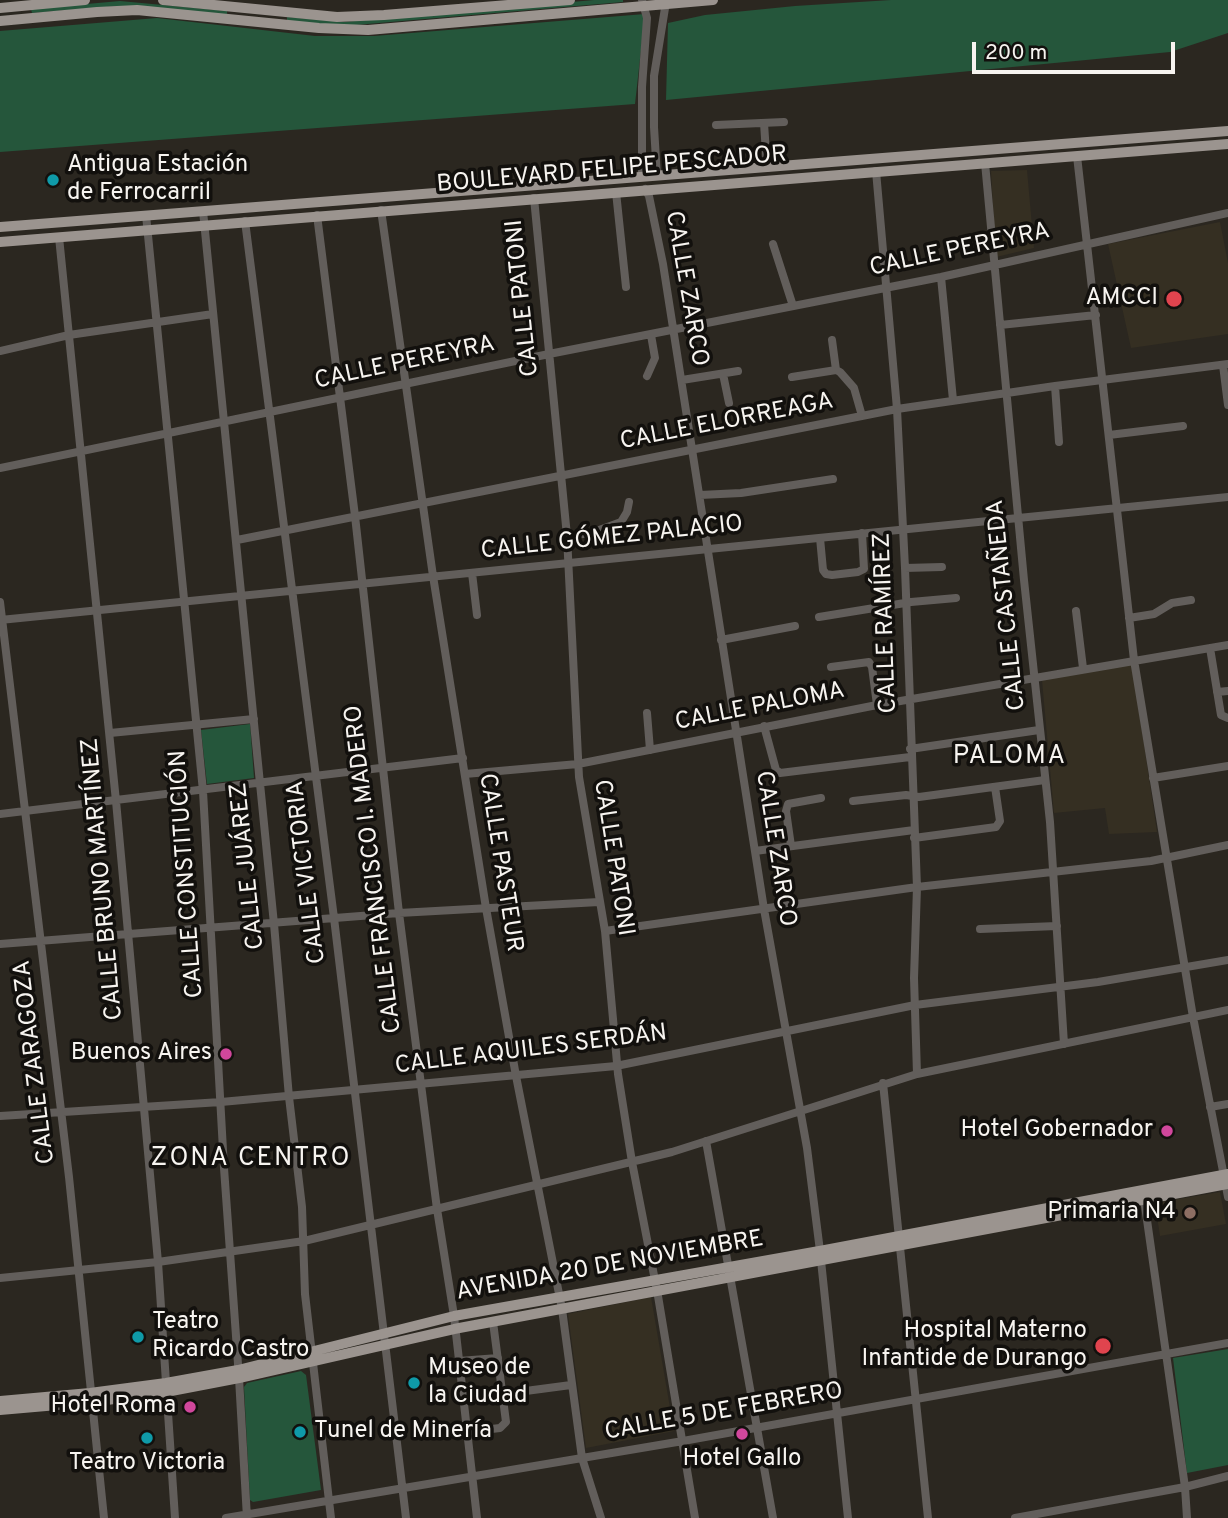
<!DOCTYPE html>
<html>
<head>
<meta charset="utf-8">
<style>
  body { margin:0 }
  #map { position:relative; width:1228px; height:1518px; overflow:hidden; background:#2b2720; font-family:Overpass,sans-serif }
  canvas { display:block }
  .scale { position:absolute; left:972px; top:42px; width:203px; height:32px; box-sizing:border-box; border:4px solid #f7f4f0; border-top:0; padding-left:9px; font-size:21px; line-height:24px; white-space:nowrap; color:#f7f4f0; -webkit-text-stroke:5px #12100d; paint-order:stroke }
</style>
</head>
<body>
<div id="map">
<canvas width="1228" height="1518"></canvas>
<div class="scale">200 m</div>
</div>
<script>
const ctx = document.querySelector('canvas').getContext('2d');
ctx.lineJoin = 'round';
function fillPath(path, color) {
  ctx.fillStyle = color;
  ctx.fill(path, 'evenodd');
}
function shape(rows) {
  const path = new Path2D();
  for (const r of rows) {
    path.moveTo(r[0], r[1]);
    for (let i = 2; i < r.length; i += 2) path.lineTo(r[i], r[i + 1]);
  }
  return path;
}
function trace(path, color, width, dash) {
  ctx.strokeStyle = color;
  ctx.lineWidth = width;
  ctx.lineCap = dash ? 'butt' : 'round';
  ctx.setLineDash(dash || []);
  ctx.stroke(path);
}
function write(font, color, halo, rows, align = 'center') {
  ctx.font = font + ' Overpass,sans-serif';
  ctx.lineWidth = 7;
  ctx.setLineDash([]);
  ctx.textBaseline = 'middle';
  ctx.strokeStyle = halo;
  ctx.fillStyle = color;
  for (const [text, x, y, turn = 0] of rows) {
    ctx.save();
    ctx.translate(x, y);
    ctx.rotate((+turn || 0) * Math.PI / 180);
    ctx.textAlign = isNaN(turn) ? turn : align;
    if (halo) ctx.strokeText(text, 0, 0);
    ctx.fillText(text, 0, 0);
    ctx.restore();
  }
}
fillPath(shape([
  [1027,170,1034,248,996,257,991,171],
  [1220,222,1228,263,1228,334,1131,348,1108,244],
  [1132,664,1157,832,1109,834,1105,808,1054,813,1042,680],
  [1220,1192,1226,1224,1160,1236,1155,1203],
  [651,1297,674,1431,586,1448,568,1314]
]), '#352f22');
fillPath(shape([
  [594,0,623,0,623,2,344,26,287,21,287,17,344,22],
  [891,0,1228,0,1228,33,1170,52,666,100,668,23,705,15,795,6],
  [120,1,227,11,227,15,119,6,32,13,31,9],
  [645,14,635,104,0,152,0,31,157,18,315,36,374,36],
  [250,724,254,778,207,784,201,730],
  [1228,1349,1228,1465,1187,1473,1173,1358],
  [301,1371,306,1375,321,1490,253,1502,250,1500,244,1387,247,1383]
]), '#25563b');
trace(shape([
  [764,123,767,168],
  [716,125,784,122],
  [1077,156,1134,660,1193,1017,1228,1197],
  [985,163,1024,580,1050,822,1064,1044],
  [876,171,897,409,905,568,917,887,914,978,917,1074],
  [657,176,654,127,654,76,666,2],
  [642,177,642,87,647,18,642,0],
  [645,189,649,196,663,264,764,909,807,1148,820,1251,848,1518],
  [616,192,626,287],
  [534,198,567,536,579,777,605,931,618,1074,632,1162,658,1296,695,1518],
  [381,210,433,576,486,908,516,1076,562,1309,582,1458,601,1518],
  [203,211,274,924,289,1097,302,1207,305,1294,331,1518],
  [146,215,203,791,224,1168,239,1378,247,1518],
  [317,215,355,516,399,913,437,1209,454,1316,477,1518],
  [245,221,334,918,406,1518],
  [59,237,116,801,158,1262,175,1518],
  [773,244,793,306],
  [941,277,953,400],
  [1000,325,1096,315],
  [832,340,836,370],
  [0,351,69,335,213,314],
  [1223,365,1228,405],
  [723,374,729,403],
  [647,376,655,358,651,335],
  [792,377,836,370,840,372,854,388,862,416],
  [682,380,738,371],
  [1055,386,1059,442],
  [1109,435,1183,426],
  [0,468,549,354,941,277,1228,213],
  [700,495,741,493,833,479],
  [567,536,591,533,621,522,627,512,629,502],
  [820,538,823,570,826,574,832,575,858,572,864,569,862,533],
  [237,540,897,409,1055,386,1228,364],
  [905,568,942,567],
  [472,573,477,615],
  [0,602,69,1177,104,1518],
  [1076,611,1083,668],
  [819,617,911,602,956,598],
  [1129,618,1154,614,1172,603,1191,600],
  [0,620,1228,497],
  [721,640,795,626],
  [1210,648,1221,715,1228,718],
  [831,667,869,662,872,667,877,705],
  [1217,692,1228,691],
  [647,713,650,750],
  [764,726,776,770,780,773,910,757],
  [110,733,254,719],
  [910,749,1039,730],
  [465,774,578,764,877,705,1228,645],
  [1153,778,1228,766],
  [853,801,906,795,919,797,1045,780],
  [0,814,463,758],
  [914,838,996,827,1000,821,995,787],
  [791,846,786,811,788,804,821,798],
  [755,851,914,830],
  [980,929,1057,926],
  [605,931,917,887,1151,861,1228,845],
  [0,944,399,913,599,902],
  [883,1083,928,1518],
  [1210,1107,1228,1104],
  [0,1116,221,1102,616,1066,915,1005,1098,982,1228,960],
  [706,1141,773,1518],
  [1144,1199,1185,1487,1187,1518],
  [0,1278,158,1262,304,1241,672,1152,917,1074,1228,1010],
  [459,1361,498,1358],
  [503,1394,571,1385],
  [466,1432,500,1428,506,1422,493,1322],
  [226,1518,683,1441,1228,1343],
  [1015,1518,1185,1487,1228,1476]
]), '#625e5b', 8);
trace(shape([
  [163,0,337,17,384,15,570,0],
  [0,8,85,0],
  [0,21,97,12,137,10,319,28,368,30,713,0],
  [0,227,1228,131],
  [0,242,1228,144],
  [0,1401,90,1393,166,1383,238,1370,454,1316,825,1250,1228,1174],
  [0,1410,92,1402,166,1392,239,1378,454,1329,1228,1184]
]), '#9b948f', 10);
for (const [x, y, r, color] of [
  [53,180,7,"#0f9aa8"],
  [1174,299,9,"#e0444e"],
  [226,1054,7,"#d1479c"],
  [1167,1131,7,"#d1479c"],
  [1190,1213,7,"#8d6e63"],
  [138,1337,7,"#0f9aa8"],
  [1103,1346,9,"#e0444e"],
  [414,1383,7,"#0f9aa8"],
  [190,1407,7,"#d1479c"],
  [300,1432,7,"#0f9aa8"],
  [742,1434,7,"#d1479c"],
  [147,1438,7,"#0f9aa8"]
]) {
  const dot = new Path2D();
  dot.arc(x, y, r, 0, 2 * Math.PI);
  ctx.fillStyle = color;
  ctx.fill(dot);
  trace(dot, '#12100d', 2.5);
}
write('24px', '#f7f4f0', '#12100d', [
  ["Antigua Estación",67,166,"left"],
  ["de Ferrocarril",67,194,"left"],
  ["AMCCI",1158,299],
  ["Buenos Aires",212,1054],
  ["Hotel Gobernador",1153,1131],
  ["Primaria N4",1176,1213],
  ["Teatro",152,1323,"left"],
  ["Ricardo Castro",152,1351,"left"],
  ["Hospital Materno",1087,1332],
  ["Infantide de Durango",1087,1360],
  ["Museo de",428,1369,"left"],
  ["la Ciudad",428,1397,"left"],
  ["Hotel Roma",176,1407],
  ["Tunel de Minería",314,1432,"left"],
  ["Hotel Gallo",742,1460,"center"],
  ["Teatro Victoria",147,1464,"center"]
], 'right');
write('24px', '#f7f4f0', '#12100d', [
  ["BOULEVARD FELIPE PESCADOR",612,171,-5],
  ["CALLE PEREYRA",960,251,-12],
  ["CALLE ZARCO",685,289,80],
  ["CALLE PATONI",524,298,-96],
  ["CALLE PEREYRA",405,364,-12],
  ["CALLE ELORREAGA",727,423,-11],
  ["CALLE GÓMEZ PALACIO",612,539,-6],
  ["CALLE CASTAÑEDA",1008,605,-96],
  ["CALLE RAMÍREZ",887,623,-92],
  ["CALLE PALOMA",760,708,-11],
  ["CALLE ZARCO",774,849,81],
  ["CALLE PATONI",612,858,81],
  ["CALLE PASTEUR",499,863,81],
  ["CALLE JUÁREZ",249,866,-96],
  ["CALLE FRANCISCO I. MADERO",375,869,-97],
  ["CALLE VICTORIA",308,872,-97],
  ["CALLE CONSTITUCIÓN",188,874,-94],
  ["CALLE BRUNO MARTÍNEZ",104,879,-95],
  ["CALLE AQUILES SERDÁN",531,1051,-7],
  ["CALLE ZARAGOZA",36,1062,-97],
  ["AVENIDA 20 DE NOVIEMBRE",610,1267,-10],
  ["CALLE 5 DE FEBRERO",724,1413,-10]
]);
ctx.letterSpacing = '2px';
write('26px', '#f7f4f0', '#12100d', [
  ["PALOMA",1010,758],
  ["ZONA CENTRO",251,1160]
]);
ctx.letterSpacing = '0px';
</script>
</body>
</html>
